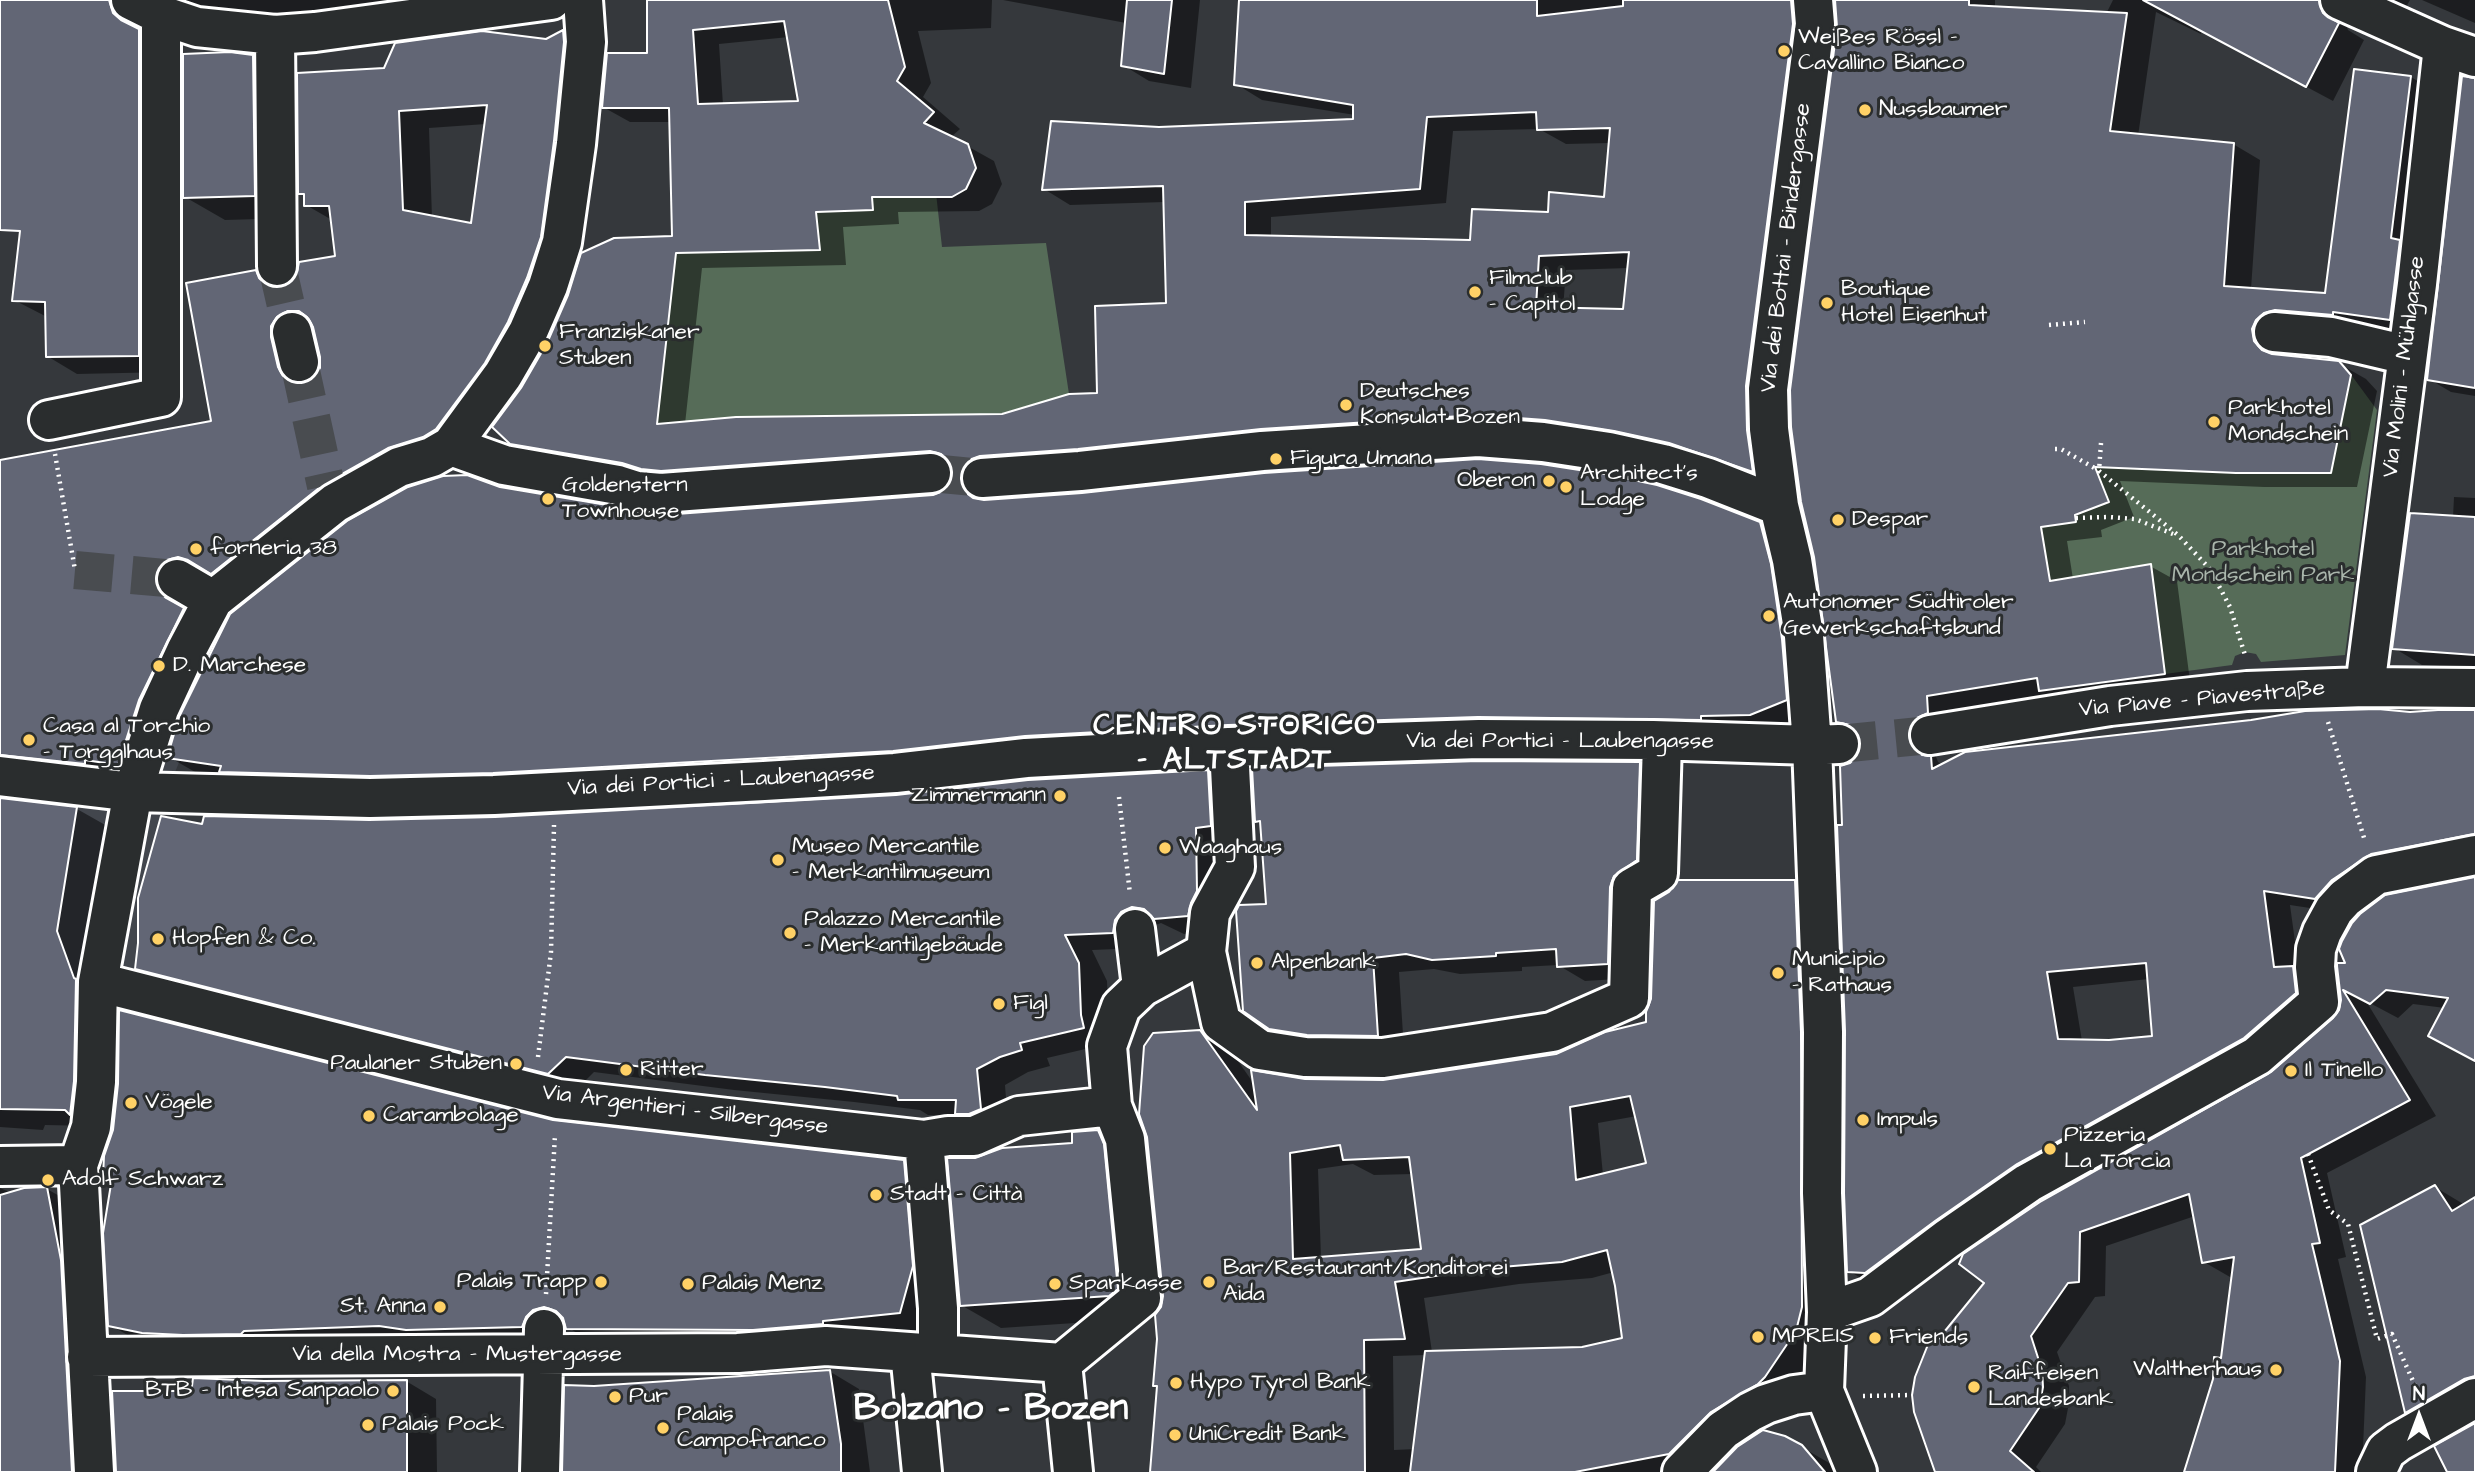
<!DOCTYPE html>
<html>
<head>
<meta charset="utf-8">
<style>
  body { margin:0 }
  #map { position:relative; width:2475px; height:1472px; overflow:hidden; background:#35383c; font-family:"Architects Daughter",sans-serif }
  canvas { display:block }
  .north { position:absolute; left:2384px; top:1381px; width:70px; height:70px; -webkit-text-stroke:5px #2a2d2e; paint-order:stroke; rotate:0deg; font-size:19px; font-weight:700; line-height:28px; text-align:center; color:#fff }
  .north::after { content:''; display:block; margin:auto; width:24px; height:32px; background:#fff; clip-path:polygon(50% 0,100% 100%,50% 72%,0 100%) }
</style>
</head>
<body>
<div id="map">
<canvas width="2475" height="1472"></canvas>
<div class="north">N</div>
</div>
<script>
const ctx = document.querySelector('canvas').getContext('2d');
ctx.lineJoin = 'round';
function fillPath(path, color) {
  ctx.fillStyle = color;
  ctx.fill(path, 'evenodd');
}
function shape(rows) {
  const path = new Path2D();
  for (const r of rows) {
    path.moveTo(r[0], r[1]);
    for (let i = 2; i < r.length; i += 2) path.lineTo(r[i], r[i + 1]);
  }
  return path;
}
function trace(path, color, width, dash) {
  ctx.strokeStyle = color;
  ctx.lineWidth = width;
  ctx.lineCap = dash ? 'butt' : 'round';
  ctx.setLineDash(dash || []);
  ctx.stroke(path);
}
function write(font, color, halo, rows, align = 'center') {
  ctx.font = font + ' "Architects Daughter",sans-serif';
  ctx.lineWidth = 6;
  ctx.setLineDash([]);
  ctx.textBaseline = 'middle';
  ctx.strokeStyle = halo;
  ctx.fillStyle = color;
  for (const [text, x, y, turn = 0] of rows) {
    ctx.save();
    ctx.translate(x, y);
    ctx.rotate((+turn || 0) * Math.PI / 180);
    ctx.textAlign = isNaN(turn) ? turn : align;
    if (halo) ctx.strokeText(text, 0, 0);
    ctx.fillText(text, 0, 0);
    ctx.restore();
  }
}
fillPath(shape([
  [425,439,440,476,436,472,404,486,318,539,322,547,180,760,167,792,138,898,138,943,135,972,79,994,57,931,79,797,93,788,108,763,159,640,177,579,176,563,207,558,302,501,306,503,313,499,313,495,338,479,342,481,349,477,349,471,362,466,366,467]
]), '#42464d');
fillPath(shape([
  [936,193,942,247,1046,243,1069,394,982,419,982,414,809,415,736,417,657,424,676,253,820,250,816,212,872,210,872,194,892,197],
  [2352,376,2377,410,2345,655,2261,662,2256,654,2245,652,2235,656,2232,665,2165,674,2151,564,2085,575,2038,591,2046,553,2038,510,2046,526,2076,522,2056,421,2331,472]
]), '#566c58');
fillPath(shape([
  [0,0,147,0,139,20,142,30,169,372,77,374,47,356,47,317,14,300,22,230,0,173],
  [179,0,539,0,366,23,201,11],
  [649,0,992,0,991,28,918,31,931,83,923,97,960,129,951,137,994,161,1002,184,992,204,979,211,898,212,899,224,843,227,846,265,702,268,685,424,1002,415,1099,395,1168,304,1165,202,1070,205,1044,189,1159,129,1354,121,1355,115,1262,100,1236,84,1241,0,1825,0,1819,7,1778,486,1573,435,986,495,989,501,1760,524,1787,539,1813,715,1778,730,521,788,231,778,195,772,169,757,500,488,635,514,663,517,933,497,944,493,952,484,955,472,953,466,689,485,538,458,511,442,673,237,671,122,630,122,603,107,649,55],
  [789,37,801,103,723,105,719,44],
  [1539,129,1566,144,1610,143,1605,198,1550,214,1471,242,1271,237,1271,217,1446,203,1453,131],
  [1629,268,1624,310,1563,309,1566,270],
  [1003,0,1200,0,1191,88,1149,81,1123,65,1126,23],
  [1837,0,1995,0,1995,8,2106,14,2113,0,2352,0,2344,18,2348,30,2364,40,2333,101,2202,31,2201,34,2156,12,2138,136,2233,144,2260,160,2251,289,2327,295,2411,77,2437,93,2417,334,2359,327,2278,347,2280,356,2338,363,2366,379,2377,391,2357,487,2264,487,2120,481,2134,517,2101,530,2102,537,2067,541,2073,579,2150,566,2177,581,2191,689,2067,705,2050,695,1953,711,1954,728,1936,742,1935,754,1938,762,1943,765,2410,714,2475,712,2475,853,2398,868,2343,913,2290,905,2299,971,2322,1008,1876,1287,1849,1271,1844,827,1851,764,1860,756,1863,742,1860,734,1838,721,1838,27],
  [2149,979,2154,1037,2109,1042,2082,1041,2073,987],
  [2390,0,2410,0,2406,7],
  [2422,0,2475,0,2475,23],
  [563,32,593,49,584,159,466,446,219,576,209,573,197,576,148,782,8,792,9,801,77,809,107,826,87,949,93,1126,45,1125,43,1130,0,1127,0,461,213,423,256,272,284,288,337,258,332,220,306,205,306,197,300,193,386,69,546,41],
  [486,124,473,225,432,218,429,128],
  [315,328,322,357,321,370,315,380,307,384,300,355,308,332],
  [253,57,293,80,294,218,225,220,185,197],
  [2475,84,2475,396,2451,392,2429,379],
  [2454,497,2475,498,2475,668,2422,665,2394,648,2453,517],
  [1639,764,1666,779,1640,891,1634,978,1585,981,1558,965,1522,967,1522,971,1460,974,1434,969,1399,972,1404,1050,1297,1044,1269,1028,1268,905,1262,824,1256,821],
  [1208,772,1236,788,1216,931,1184,934,1161,923,1150,927,1141,948,1092,950,1107,981,1109,1032,1111,1043,1047,1058,1050,1066,1028,1072,1005,1085,1008,1125,985,1129,959,1115,928,1115,920,1110,854,1102,734,1090,594,1072,577,1089,165,984,137,968,203,826,495,819,898,796],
  [2475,879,2475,1060,2445,1008,2413,1004,2398,1018,2366,1001,2436,1116,2327,1173,2346,1257,2338,1259,2366,1377,2362,1472,2186,1472,2222,1361,2234,1276,2230,1277,2204,1262,2195,1216,2106,1246,2105,1296,2095,1297,2057,1352,2069,1386,2069,1403,2065,1424,2036,1467,2041,1472,1937,1472,1938,1343,2272,1074,2341,1011,2342,1000,2339,965,2347,964],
  [1795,882,1824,899,1824,1347,1794,1393,1688,1472,1151,1472,1159,1387,1155,1385,1159,1339,1156,1312,1149,1318,1001,1328,961,1305,975,1160,1074,1145,1097,1131,1138,1155,1143,1168,1158,1314,1163,1308,1200,1031,1229,1048,1254,1084,1305,1081,1383,1082,1556,1055,1647,1024],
  [1637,1116,1648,1164,1603,1175,1598,1123],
  [1353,1164,1374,1175,1413,1174,1423,1251,1321,1258,1318,1169],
  [1614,1272,1624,1339,1582,1349,1432,1352,1424,1298,1519,1284,1592,1278],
  [1426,1355,1415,1449,1394,1450,1393,1356],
  [552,1122,903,1161,931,1178,928,1329,850,1336,596,1344,567,1327,566,1324,562,1326,551,1342,138,1341,110,1325,113,1180,105,1175],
  [2435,1187,2465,1205,2475,1199,2475,1411,2440,1431,2407,1412],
  [0,1188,12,1193,47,1189,77,1206,101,1472,0,1472],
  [829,1371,859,1389,870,1472,564,1472,594,1388],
  [406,1381,436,1399,437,1472,117,1472,183,1393,264,1383],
  [1784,1437,1831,1464,1838,1472,1715,1472]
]), '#0007');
const building = shape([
  [0,0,109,0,113,13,121,20,139,29,139,356,46,357,45,302,12,301,20,231,0,230,0,0],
  [647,0,888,0,905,67,897,81,934,112,924,123,968,144,976,168,966,189,952,197,872,197,873,210,816,212,820,250,676,253,657,424,736,417,1002,414,1069,394,1097,393,1095,306,1166,303,1163,186,1042,190,1051,121,1159,127,1353,119,1353,105,1234,85,1239,0,1537,0,1537,16,1623,6,1623,0,1791,0,1793,24,1746,386,1747,430,1753,472,1669,443,1614,431,1545,420,1477,415,1261,429,1078,449,980,456,969,460,962,469,960,479,964,491,973,498,984,500,1082,493,1264,473,1478,459,1541,464,1605,474,1657,485,1701,499,1760,522,1771,564,1782,639,1787,700,1750,715,1701,716,1701,720,1478,717,1228,725,1025,736,893,751,493,773,370,776,219,772,221,766,167,758,179,717,230,614,347,521,408,487,443,476,467,475,500,487,613,506,635,513,663,515,933,495,943,491,950,483,953,472,949,461,941,454,930,451,661,471,641,469,622,463,510,444,492,427,521,388,547,343,568,295,581,253,614,238,672,236,669,108,602,108,607,53,647,53,647,0],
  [784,21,798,101,698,104,693,30,784,21],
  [1536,112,1537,130,1610,128,1604,197,1549,192,1548,212,1472,209,1470,240,1245,235,1245,202,1420,189,1427,117,1536,112],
  [1629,252,1623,309,1536,307,1539,256,1629,252],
  [1127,0,1172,0,1164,74,1121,66,1127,0],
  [1835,0,1969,0,1969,5,2127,13,2110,131,2234,143,2224,286,2325,293,2354,69,2411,76,2391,238,2400,240,2390,320,2333,312,2333,315,2275,310,2264,313,2256,320,2252,329,2254,341,2262,350,2272,354,2339,361,2351,375,2331,473,2236,473,2095,467,2109,502,2075,515,2076,522,2041,527,2050,581,2151,564,2165,674,2039,691,2037,678,1927,696,1928,713,1917,718,1909,728,1909,739,1914,749,1922,755,1931,756,1932,769,1965,752,2251,720,2305,711,2378,709,2410,712,2438,710,2475,710,2475,834,2371,854,2332,880,2315,899,2264,891,2274,967,2293,966,2296,993,2244,1038,2017,1164,1935,1221,1865,1273,1847,1272,1844,1193,1845,1031,1837,825,1842,825,1840,766,1850,763,1858,755,1861,743,1858,733,1850,725,1836,722,1814,557,1801,502,1791,427,1790,390,1837,27,1835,0],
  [2146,963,2152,1036,2109,1040,2058,1039,2047,972,2146,963],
  [2143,0,2319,0,2323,13,2339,23,2306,87,2143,0],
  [563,30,564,42,554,141,541,237,527,278,508,322,485,363,436,429,423,437,388,448,324,484,211,574,188,560,178,557,167,560,159,567,155,580,158,590,166,598,184,608,139,700,118,765,85,760,85,764,0,755,0,460,211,421,186,283,256,270,259,278,266,285,278,288,289,284,296,277,299,262,335,256,329,206,304,206,304,194,298,194,297,73,384,68,395,43,482,31,546,39,563,30],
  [487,105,471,223,403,210,399,111,487,105],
  [288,311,299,311,308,318,313,327,320,357,320,368,314,377,303,383,292,383,283,376,278,367,271,337,271,326,277,317,288,311],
  [230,52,253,55,255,196,183,198,183,54,230,52],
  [2462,76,2475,78,2475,388,2427,380,2462,76],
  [2410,513,2475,517,2475,655,2392,649,2410,513],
  [1479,761,1640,762,1637,860,1614,876,1610,887,1608,964,1557,967,1556,949,1496,953,1496,956,1432,960,1406,954,1373,958,1378,1036,1307,1035,1269,1029,1243,1011,1236,911,1239,905,1266,904,1260,821,1255,822,1252,768,1479,761],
  [1208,770,1211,826,1196,828,1197,891,1191,903,1188,916,1154,919,1144,909,1132,907,1121,912,1115,920,1113,933,1065,935,1079,963,1081,1015,1084,1028,1020,1043,1022,1050,1000,1057,977,1069,981,1109,969,1114,955,1114,956,1100,898,1100,897,1096,825,1087,705,1075,566,1057,548,1074,135,969,138,943,138,898,161,816,202,824,204,816,369,820,495,817,896,795,1028,780,1208,770],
  [0,798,77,807,57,931,74,978,76,979,74,1081,70,1115,65,1110,0,1109,0,798],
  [2475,877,2475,1061,2428,1036,2448,998,2386,990,2370,1004,2343,990,2410,1100,2301,1158,2320,1243,2312,1244,2340,1361,2335,1472,2184,1472,2213,1379,2214,1357,2221,1358,2234,1257,2202,1263,2189,1194,2080,1232,2079,1282,2068,1283,2031,1336,2042,1370,2043,1387,2039,1408,2010,1451,2034,1472,1935,1472,1914,1412,1912,1395,1915,1377,1931,1337,1936,1342,1984,1283,1959,1264,1963,1254,2040,1202,2271,1072,2333,1018,2339,1010,2341,1000,2337,966,2337,963,2345,963,2339,949,2342,941,2352,923,2360,914,2385,895,2475,877],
  [1678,880,1795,880,1801,1032,1802,1307,1796,1331,1765,1377,1758,1384,1711,1412,1669,1454,1575,1472,1410,1472,1425,1351,1582,1347,1622,1338,1615,1286,1607,1250,1562,1262,1489,1268,1395,1282,1405,1339,1364,1340,1365,1472,1150,1472,1157,1386,1153,1386,1157,1339,1155,1315,1161,1307,1163,1296,1147,1137,1139,1114,1144,1046,1153,1033,1200,1030,1257,1110,1251,1070,1305,1079,1383,1080,1556,1054,1605,1032,1646,1022,1646,1012,1651,999,1654,901,1669,892,1678,880],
  [1630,1096,1646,1163,1576,1180,1570,1107,1630,1096],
  [1340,1145,1343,1160,1409,1157,1421,1249,1293,1259,1290,1153,1340,1145],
  [119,1010,553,1120,904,1160,913,1266,900,1313,823,1321,823,1324,753,1330,566,1329,563,1318,556,1311,544,1307,533,1310,526,1317,522,1327,406,1330,379,1326,244,1331,241,1334,183,1335,142,1333,108,1326,103,1233,112,1178,103,1176,104,1156,113,1130,118,1084,119,1010],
  [1098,1130,1104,1144,1118,1289,1109,1296,960,1306,947,1158,975,1158,1002,1148,1072,1143,1072,1132,1098,1130],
  [2435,1185,2452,1211,2475,1197,2475,1376,2464,1379,2405,1413,2360,1225,2435,1185],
  [47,1187,61,1260,72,1472,0,1472,0,1195,24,1188,47,1187],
  [830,1370,841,1444,841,1472,562,1472,564,1385,594,1386,830,1370],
  [193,1378,264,1381,407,1380,407,1472,116,1472,112,1391,181,1391,181,1386,192,1386,193,1378],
  [2475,1423,2475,1472,2447,1472,2434,1446,2475,1423],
  [1763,1430,1785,1436,1802,1445,1825,1472,1713,1472,1737,1447,1763,1430]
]);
fillPath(building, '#626675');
trace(building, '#fff', 2);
trace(shape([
  [277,266,292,332],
  [299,362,326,486],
  [931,473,982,478],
  [75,570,177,579],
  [1839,744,1930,735]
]), '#494c50', 38, [38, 19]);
const minor = shape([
  [131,0,161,15,197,27,275,35,315,32,551,0],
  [1813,0,1815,24,1768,389,1769,429,1779,506,1792,560,1804,636,1812,745,1823,1032,1822,1193,1827,1312,1824,1391,1857,1472],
  [2340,0,2443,46,2475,57],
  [275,35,277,266],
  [292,332,299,362],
  [2274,332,2331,337,2407,355],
  [49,420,161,397,161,15],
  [451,446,504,465,618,485,637,491,661,493,931,473],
  [982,478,1080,471,1262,451,1478,437,1543,442,1609,452,1663,464,1708,478,1779,506],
  [177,579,213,600],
  [2365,687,2417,284,2443,46],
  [1930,735,2110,706,2247,691,2365,687,2475,688],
  [0,776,133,792,370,798,494,795,764,781,895,773,1026,758,1229,747,1479,739,1653,740,1812,745,1839,744],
  [1135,929,1142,987],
  [1206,952,1221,1022,1260,1050,1305,1057,1383,1058,1552,1032,1629,998,1632,888,1658,873,1662,742],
  [98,982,558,1099,924,1140,948,1136,974,1136,1019,1116,1112,1106],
  [924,1140,938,1308,938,1354],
  [0,1166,78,1165],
  [1827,1312,1870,1297,1947,1239,2028,1183,2257,1056,2319,1002,2315,967,2316,949,2322,932,2334,910,2345,898,2376,875,2475,855],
  [910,1352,922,1472],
  [87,1357,738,1353,826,1346,1062,1363,1141,1298,1125,1139,1112,1106,1107,1046,1121,1007,1142,987,1206,952,1210,913,1235,867,1229,747],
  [1062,1363,1073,1472],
  [94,1472,78,1165,91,1127,96,1082,98,982,133,792,159,709,186,651,213,600,335,503,399,467,432,457,451,446,503,375,528,332,548,286,562,242,576,144,586,42,583,0],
  [540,1472,544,1329],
  [1682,1472,1723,1430,1750,1412,1766,1404,1794,1395,1824,1391],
  [2376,1472,2386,1451,2398,1442,2475,1398]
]);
trace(minor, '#fff', 44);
trace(shape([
  [2049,325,2085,322],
  [2101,443,2099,471,2178,535,2210,569,2230,607,2245,655],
  [2055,449,2061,449,2098,470],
  [55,454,75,570],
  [2076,518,2109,517,2135,519,2173,534],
  [2328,722,2365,841],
  [1119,797,1130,894],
  [538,1057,551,952,554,825],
  [2308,1154,2329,1210,2348,1224,2377,1339,2392,1334,2417,1390],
  [546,1294,555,1135],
  [1863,1396,1912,1395]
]), '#fff', 4.5, [2, 5]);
trace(minor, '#2a2d2e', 38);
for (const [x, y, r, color] of [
  [1784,51,7,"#ffd166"],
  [1865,110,7,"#ffd166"],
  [1475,292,7,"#ffd166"],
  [1827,303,7,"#ffd166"],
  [545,346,7,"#ffd166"],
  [1346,405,7,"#ffd166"],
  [2214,422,7,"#ffd166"],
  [1276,459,7,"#ffd166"],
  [1549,481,7,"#ffd166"],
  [1566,487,7,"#ffd166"],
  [548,499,7,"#ffd166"],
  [1838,520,7,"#ffd166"],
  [196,549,7,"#ffd166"],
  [1769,616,7,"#ffd166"],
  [159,666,7,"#ffd166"],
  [29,740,7,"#ffd166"],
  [1060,796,7,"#ffd166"],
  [1165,848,7,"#ffd166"],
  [778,860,7,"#ffd166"],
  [790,933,7,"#ffd166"],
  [158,939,7,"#ffd166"],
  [1257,963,7,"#ffd166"],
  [1778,973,7,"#ffd166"],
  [999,1004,7,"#ffd166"],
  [516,1064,7,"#ffd166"],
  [626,1070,7,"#ffd166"],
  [2291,1071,7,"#ffd166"],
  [131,1103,7,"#ffd166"],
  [369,1116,7,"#ffd166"],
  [1863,1120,7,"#ffd166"],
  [2050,1149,7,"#ffd166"],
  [48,1180,7,"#ffd166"],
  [876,1195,7,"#ffd166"],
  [601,1282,7,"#ffd166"],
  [1209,1282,7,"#ffd166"],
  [688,1284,7,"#ffd166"],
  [1055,1284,7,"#ffd166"],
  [440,1307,7,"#ffd166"],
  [1758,1337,7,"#ffd166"],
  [1875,1338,7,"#ffd166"],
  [2276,1370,7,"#ffd166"],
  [1176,1383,7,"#ffd166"],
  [1974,1387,7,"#ffd166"],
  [393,1391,7,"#ffd166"],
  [615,1397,7,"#ffd166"],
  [368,1425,7,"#ffd166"],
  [663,1428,7,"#ffd166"],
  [1175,1435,7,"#ffd166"]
]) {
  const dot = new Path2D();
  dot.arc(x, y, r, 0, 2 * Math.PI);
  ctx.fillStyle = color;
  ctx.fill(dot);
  trace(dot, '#2a2d2e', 2.5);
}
write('23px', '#fff', '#2a2d2e', [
  ["Weißes Rössl -",1798,38],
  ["Cavallino Bianco",1798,64],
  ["Nussbaumer",1879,110],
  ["Filmclub",1489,279],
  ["- Capitol",1489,305],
  ["Boutique",1841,290],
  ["Hotel Eisenhut",1841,316],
  ["Franziskaner",559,333],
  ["Stuben",559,359],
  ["Deutsches",1360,392],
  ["Konsulat Bozen",1360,418],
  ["Parkhotel",2228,409],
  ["Mondschein",2228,435],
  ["Figura Umana",1290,459],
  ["Architect's",1580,474],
  ["Lodge",1580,500],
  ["Oberon",1535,481,"right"],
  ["Goldenstern",562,486],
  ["Townhouse",562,512],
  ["Despar",1852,520],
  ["forneria 38",210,549],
  ["Autonomer Südtiroler",1783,603],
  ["Gewerkschaftsbund",1783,629],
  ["D. Marchese",173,666],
  ["Casa al Torchio",43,727],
  ["- Torgglhaus",43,753],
  ["Zimmermann",1046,796,"right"],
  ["Museo Mercantile",792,847],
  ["- Merkantilmuseum",792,873],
  ["Waaghaus",1179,848],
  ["Palazzo Mercantile",804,920],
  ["- Merkantilgebäude",804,946],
  ["Hopfen & Co.",172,939],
  ["Municipio",1792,960],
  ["- Rathaus",1792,986],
  ["Alpenbank",1271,963],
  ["Figl",1013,1004],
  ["Paulaner Stuben",502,1064,"right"],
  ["Ritter",640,1070],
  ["Il Tinello",2305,1071],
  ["Vögele",145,1103],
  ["Carambolage",383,1116],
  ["Impuls",1877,1120],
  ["Pizzeria",2064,1136],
  ["La Torcia",2064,1162],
  ["Adolf Schwarz",62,1180],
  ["Stadt - Città",890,1195],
  ["Bar/Restaurant/Konditorei",1223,1269],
  ["Aida",1223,1295],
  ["Palais Trapp",587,1282,"right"],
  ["Palais Menz",702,1284],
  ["Sparkasse",1069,1284],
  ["St. Anna",426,1307,"right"],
  ["MPREIS",1772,1337],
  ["Friends",1889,1338],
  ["Waltherhaus",2262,1370,"right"],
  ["Raiffeisen",1988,1374],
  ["Landesbank",1988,1400],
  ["Hypo Tyrol Bank",1190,1383],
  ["BTB - Intesa Sanpaolo",379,1391,"right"],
  ["Pur",629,1397],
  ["Palais",677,1415],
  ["Campofranco",677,1441],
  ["Palais Pock",382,1425],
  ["UniCredit Bank",1189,1435]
], 'left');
write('23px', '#fff', '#2a2d2e', [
  ["Via dei Bottai - Bindergasse",1787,248,-83],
  ["Via Molini - Mühlgasse",2405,367,-83],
  ["Via Piave - Piavestraße",2202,700,-5],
  ["Via dei Portici - Laubengasse",1560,742],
  ["Via dei Portici - Laubengasse",721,782,-3],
  ["Via Argentieri - Silbergasse",685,1111,7],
  ["Via della Mostra - Mustergasse",457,1355]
]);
write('23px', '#aab6ac', '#2a2d2e', [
  ["Parkhotel",2263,550],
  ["Mondschein Park",2263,576]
]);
ctx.letterSpacing = '2px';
write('bold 30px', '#fff', '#2a2d2e', [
  ["CENTRO STORICO",1235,728],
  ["- ALTSTADT",1235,762]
]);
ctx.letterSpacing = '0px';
write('bold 37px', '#fff', '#2a2d2e', [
  ["Bolzano - Bozen",991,1411]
]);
</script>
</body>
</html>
